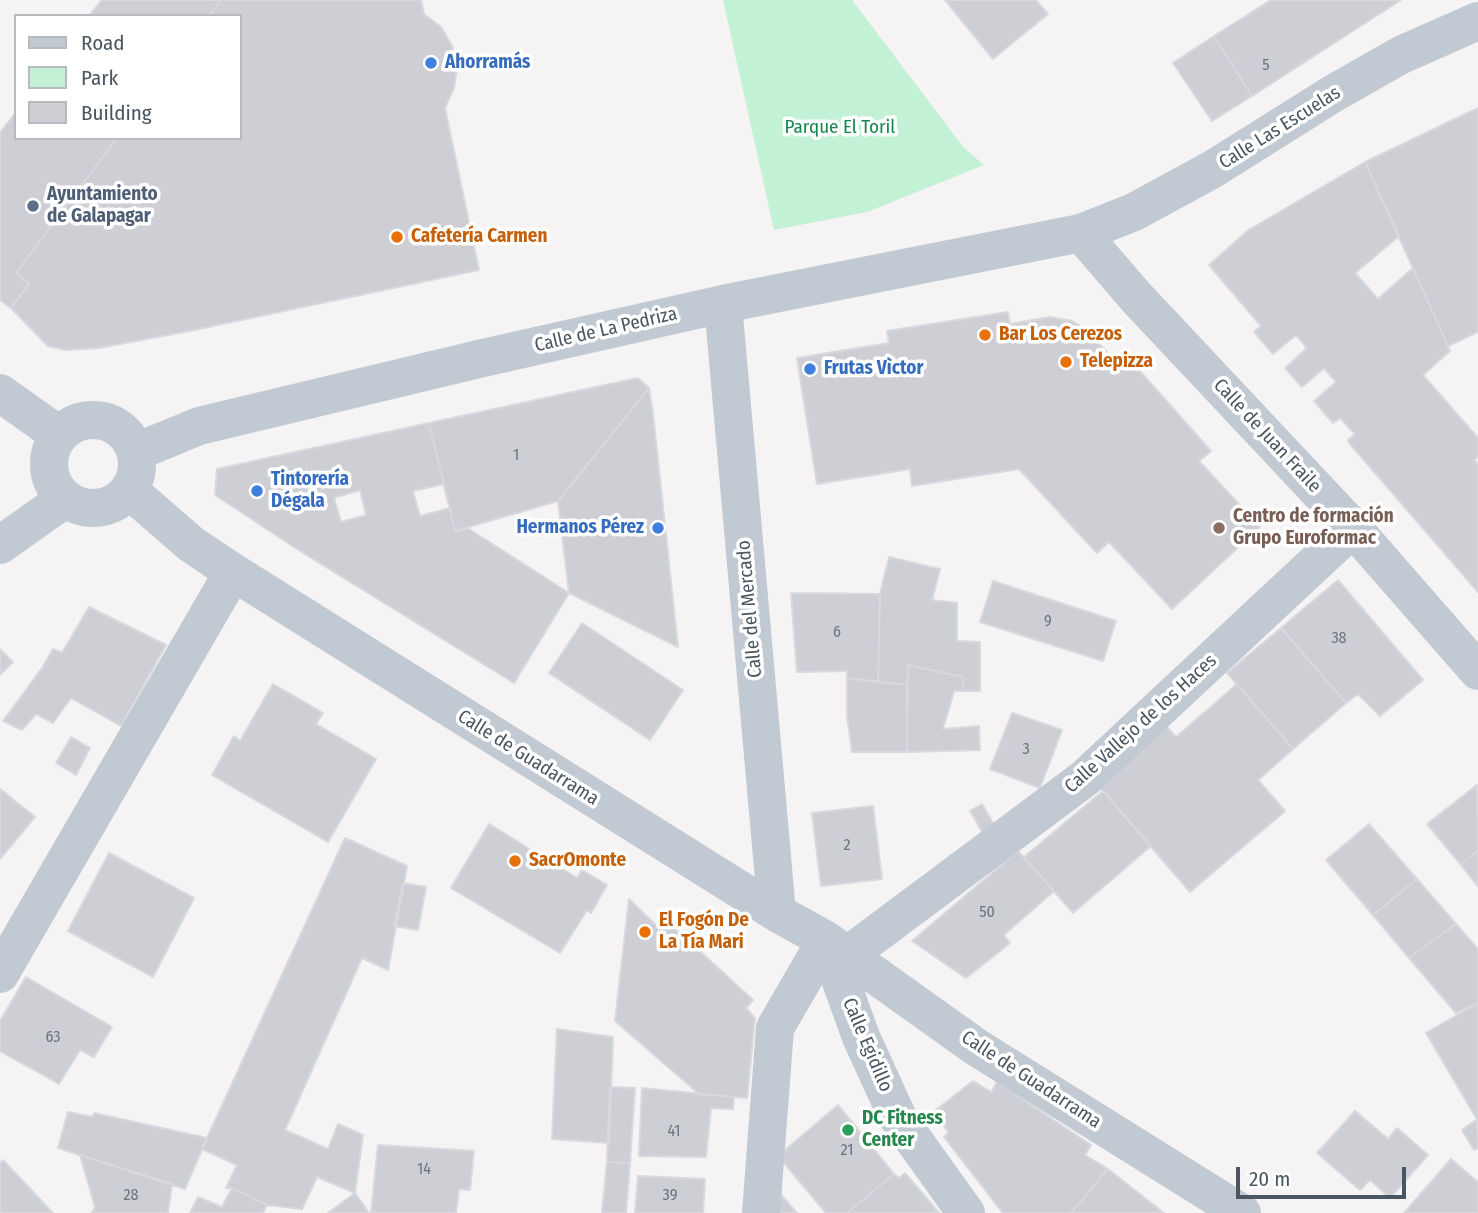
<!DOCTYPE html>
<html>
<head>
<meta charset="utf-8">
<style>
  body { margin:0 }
  #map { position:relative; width:1478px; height:1213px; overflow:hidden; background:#f5f3f3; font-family:"Fira Sans Condensed",sans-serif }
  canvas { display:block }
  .legend { position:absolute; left:14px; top:14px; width:228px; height:126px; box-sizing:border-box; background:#fff; border:2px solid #b7bbc0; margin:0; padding:9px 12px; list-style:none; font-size:21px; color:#4a5661 }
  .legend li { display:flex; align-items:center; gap:14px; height:35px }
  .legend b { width:35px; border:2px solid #b7bbc0 }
  .scale { position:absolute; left:1236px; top:1167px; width:170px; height:32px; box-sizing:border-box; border:4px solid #4a5661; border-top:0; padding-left:9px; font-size:21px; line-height:24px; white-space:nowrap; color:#4a5661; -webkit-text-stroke:5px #fff; paint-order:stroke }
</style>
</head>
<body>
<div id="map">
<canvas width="1478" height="1213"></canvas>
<ul class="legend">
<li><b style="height:9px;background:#c1cad2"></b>Road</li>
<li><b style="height:19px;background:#c3f1d5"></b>Park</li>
<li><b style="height:19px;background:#cdcfd5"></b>Building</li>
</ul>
<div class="scale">20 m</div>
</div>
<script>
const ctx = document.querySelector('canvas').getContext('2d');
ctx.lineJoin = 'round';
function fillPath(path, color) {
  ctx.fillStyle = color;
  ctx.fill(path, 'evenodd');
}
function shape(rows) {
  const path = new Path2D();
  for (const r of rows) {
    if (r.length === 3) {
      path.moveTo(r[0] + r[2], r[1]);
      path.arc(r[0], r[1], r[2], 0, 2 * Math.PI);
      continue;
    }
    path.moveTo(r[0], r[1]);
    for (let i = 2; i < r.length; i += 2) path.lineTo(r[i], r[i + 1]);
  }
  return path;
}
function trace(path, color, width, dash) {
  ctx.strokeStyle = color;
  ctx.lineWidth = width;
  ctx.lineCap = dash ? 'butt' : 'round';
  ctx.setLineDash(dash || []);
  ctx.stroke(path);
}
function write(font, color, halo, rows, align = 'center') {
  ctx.font = font + ' "Fira Sans Condensed",sans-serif';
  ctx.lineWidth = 7;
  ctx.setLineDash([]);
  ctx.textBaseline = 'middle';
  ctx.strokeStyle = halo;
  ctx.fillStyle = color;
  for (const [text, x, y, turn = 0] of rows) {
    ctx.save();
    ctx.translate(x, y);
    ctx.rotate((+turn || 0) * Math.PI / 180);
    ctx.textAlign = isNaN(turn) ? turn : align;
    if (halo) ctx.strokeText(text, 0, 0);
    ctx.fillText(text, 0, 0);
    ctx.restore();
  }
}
fillPath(shape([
  [723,0,852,0,964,148,984,165,867,212,774,230]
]), '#c3f1d5');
const building = shape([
  [102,0,221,0,209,16,89,16,102,0],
  [221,0,421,0,424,14,441,27,452,46,457,67,454,88,445,108,479,270,189,331,99,348,66,350,48,346,11,308,29,284,16,273,117,138,240,138,240,16,209,16,221,0],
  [945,0,1036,0,1048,14,993,59,945,0],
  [1271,0,1401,0,1252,96,1214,36,1271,0],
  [1214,36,1252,96,1212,121,1173,63,1214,36],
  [1478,108,1478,332,1448,346,1365,162,1478,108],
  [16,112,16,138,117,138,16,273,29,284,11,308,0,300,0,133,16,112],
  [1365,162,1399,236,1355,273,1378,299,1413,268,1450,351,1423,375,1478,438,1478,457,1474,460,1478,464,1478,592,1350,444,1348,440,1355,434,1340,418,1333,423,1314,401,1336,382,1324,368,1302,387,1285,368,1307,348,1296,335,1273,354,1254,332,1261,326,1209,265,1247,231,1365,162],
  [1008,312,1010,324,1050,317,1072,321,1084,328,1121,367,1130,360,1211,451,1199,461,1260,527,1172,609,1109,542,1097,553,1019,469,912,486,910,469,817,484,797,358,889,343,887,331,1008,312],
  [638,378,649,388,558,501,455,531,429,423,638,378],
  [649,388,653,414,678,647,569,593,558,501,649,388],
  [429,423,444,484,413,491,420,516,450,508,455,531,469,529,569,593,514,683,300,551,215,495,217,469,429,423],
  [360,490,366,515,341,522,334,498,360,490],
  [889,557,940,569,932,600,957,603,957,641,980,642,980,691,963,691,963,677,908,665,907,685,878,682,880,594,889,557],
  [1338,580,1423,680,1380,716,1358,694,1346,703,1281,628,1338,580],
  [993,581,1116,621,1103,661,980,622,993,581],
  [791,593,880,594,878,682,847,678,847,671,797,672,791,593],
  [89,607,166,645,121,726,71,698,53,723,36,714,22,730,3,721,42,668,53,649,62,653,89,607],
  [582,623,683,690,650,740,549,673,582,623],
  [1281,628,1346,703,1293,749,1227,673,1281,628],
  [0,649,13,662,0,675,0,649],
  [908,665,963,677,963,691,954,691,943,729,979,726,980,750,907,752,908,665],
  [847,678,907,685,907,752,852,752,847,715,847,678],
  [273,684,323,713,316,724,376,759,328,842,212,775,234,736,240,741,273,684],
  [1237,684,1293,749,1258,780,1285,811,1190,892,1097,784,1166,726,1176,737,1237,684],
  [1012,713,1062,730,1040,788,990,769,1012,713],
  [71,737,90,748,76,775,56,763,71,737],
  [1477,785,1478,850,1461,865,1427,824,1477,785],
  [0,789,35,817,0,859,0,789],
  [1103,791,1151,846,1073,913,1024,857,1103,791],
  [982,804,994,825,983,833,970,811,982,804],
  [873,806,882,879,821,886,812,813,873,806],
  [489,824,577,878,582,870,607,885,591,913,587,910,560,953,451,888,489,824],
  [1369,824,1417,879,1373,915,1326,860,1369,824],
  [345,838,407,866,388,970,362,958,285,1130,328,1149,338,1124,363,1135,355,1193,317,1177,302,1209,267,1205,232,1188,226,1188,237,1165,202,1149,345,838],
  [1478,850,1478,886,1461,865,1478,850],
  [1018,851,1054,891,1004,935,1010,943,966,978,912,941,1018,851],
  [109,853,194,898,153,977,68,931,109,853],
  [1417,879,1456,924,1409,958,1373,915,1417,879],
  [403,883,426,887,418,930,394,926,403,883],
  [629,899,658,927,670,924,753,1000,746,1008,755,1018,747,1098,699,1094,615,1021,629,899],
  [1456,924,1478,949,1478,1003,1456,1013,1409,958,1456,924],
  [26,977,112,1027,94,1057,80,1050,59,1084,0,1051,0,1021,26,977],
  [1478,1003,1478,1121,1426,1033,1478,1003],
  [557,1029,613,1037,609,1143,552,1139,557,1029],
  [973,1081,991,1092,997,1082,1091,1145,1085,1155,1108,1169,1071,1213,1003,1213,944,1137,949,1132,932,1113,973,1081],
  [610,1087,635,1088,630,1163,607,1162,610,1087],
  [642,1088,734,1097,733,1109,711,1108,706,1157,639,1156,642,1088],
  [838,1105,894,1174,847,1213,826,1213,778,1156,838,1105],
  [1355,1111,1388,1139,1397,1128,1428,1155,1390,1198,1370,1180,1360,1190,1317,1153,1355,1111],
  [68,1112,93,1117,94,1113,207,1138,185,1189,58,1148,68,1112],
  [1477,1119,1478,1148,1474,1150,1462,1130,1477,1119],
  [378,1145,474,1151,470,1190,459,1189,456,1213,371,1213,378,1145],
  [80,1155,172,1184,168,1213,92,1213,95,1207,80,1155],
  [1451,1159,1478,1182,1478,1213,1404,1213,1451,1159],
  [3,1160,53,1213,0,1213,0,1164,3,1160],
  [607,1162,630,1163,626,1213,602,1213,607,1162],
  [1108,1169,1164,1213,1071,1213,1108,1169],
  [905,1173,939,1213,847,1213,894,1174,899,1178,905,1173],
  [638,1176,705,1179,703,1213,635,1213,638,1176],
  [769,1181,797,1213,768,1213,769,1181],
  [232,1188,267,1205,263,1213,190,1213,198,1197,222,1207,232,1188],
  [355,1193,369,1213,328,1213,355,1193]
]);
fillPath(building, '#cdcfd5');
trace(building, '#d7d9de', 2);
trace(shape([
  [1081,233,1135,296,1353,528,1478,671],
  [723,304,777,913],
  [0,393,59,435],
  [93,464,44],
  [136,452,199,426,483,358,723,304,1081,233,1134,212,1213,169,1334,93,1401,55,1478,21],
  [129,490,191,544,233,572,777,913,826,940,976,1047,1242,1213],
  [0,545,65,499],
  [826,940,861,1037,898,1118,966,1213],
  [848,955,1085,778,1353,528],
  [0,974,233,572],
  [761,1213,775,1028,826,940]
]), '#c1cad2', 38);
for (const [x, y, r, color] of [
  [431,63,7,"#3f7fe0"],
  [33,206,7,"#5c6f8a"],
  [397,237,7,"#e8710a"],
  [985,335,7,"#e8710a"],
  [1066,362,7,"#e8710a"],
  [810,369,7,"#3f7fe0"],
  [257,491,7,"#3f7fe0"],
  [658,528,7,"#3f7fe0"],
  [1219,528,7,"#8d6e63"],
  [515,861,7,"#e8710a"],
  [645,932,7,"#e8710a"],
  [848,1130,7,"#2e9e5b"]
]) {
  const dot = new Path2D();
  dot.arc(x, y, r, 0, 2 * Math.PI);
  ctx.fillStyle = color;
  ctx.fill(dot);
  trace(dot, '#fff', 2.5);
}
write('16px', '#6b747e', null, [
  ["5",1266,66],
  ["1",516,456],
  ["9",1048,622],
  ["6",837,633],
  ["38",1339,639],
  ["3",1026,750],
  ["2",847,846],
  ["50",987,913],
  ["63",53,1038],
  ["41",674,1132],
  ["21",847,1151],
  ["14",424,1170],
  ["28",131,1196],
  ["39",670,1196]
]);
write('bold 19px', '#366cbe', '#fff', [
  ["Ahorramás",445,63],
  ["Frutas Vìctor",824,369],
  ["Tintorería",271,480],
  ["Dégala",271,502],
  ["Hermanos Pérez",644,528,"right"]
], 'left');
write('19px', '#17864f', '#fff', [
  ["Parque El Toril",840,128]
]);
write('19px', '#4a5661', '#fff', [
  ["Calle Las Escuelas",1280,128,-32],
  ["Calle de La Pedriza",606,330,-13],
  ["Calle de Juan Fraile",1267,436,47],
  ["Calle del Mercado",750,609,-95],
  ["Calle Vallejo de los Haces",1141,724,-42],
  ["Calle de Guadarrama",528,758,32],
  ["Calle Egidillo",867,1045,67],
  ["Calle de Guadarrama",1031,1080,33]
]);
write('bold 19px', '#4e5e75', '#fff', [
  ["Ayuntamiento",47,195],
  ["de Galapagar",47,217]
], 'left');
write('bold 19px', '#c56008', '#fff', [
  ["Cafetería Carmen",411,237],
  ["Bar Los Cerezos",999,335],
  ["Telepizza",1080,362],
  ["SacrOmonte",529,861],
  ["El Fogón De",659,921],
  ["La Tía Mari",659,943]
], 'left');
write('bold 19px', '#785e54', '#fff', [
  ["Centro de formación",1233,517],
  ["Grupo Euroformac",1233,539]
], 'left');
write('bold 19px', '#27864d', '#fff', [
  ["DC Fitness",862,1119],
  ["Center",862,1141]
], 'left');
</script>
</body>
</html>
